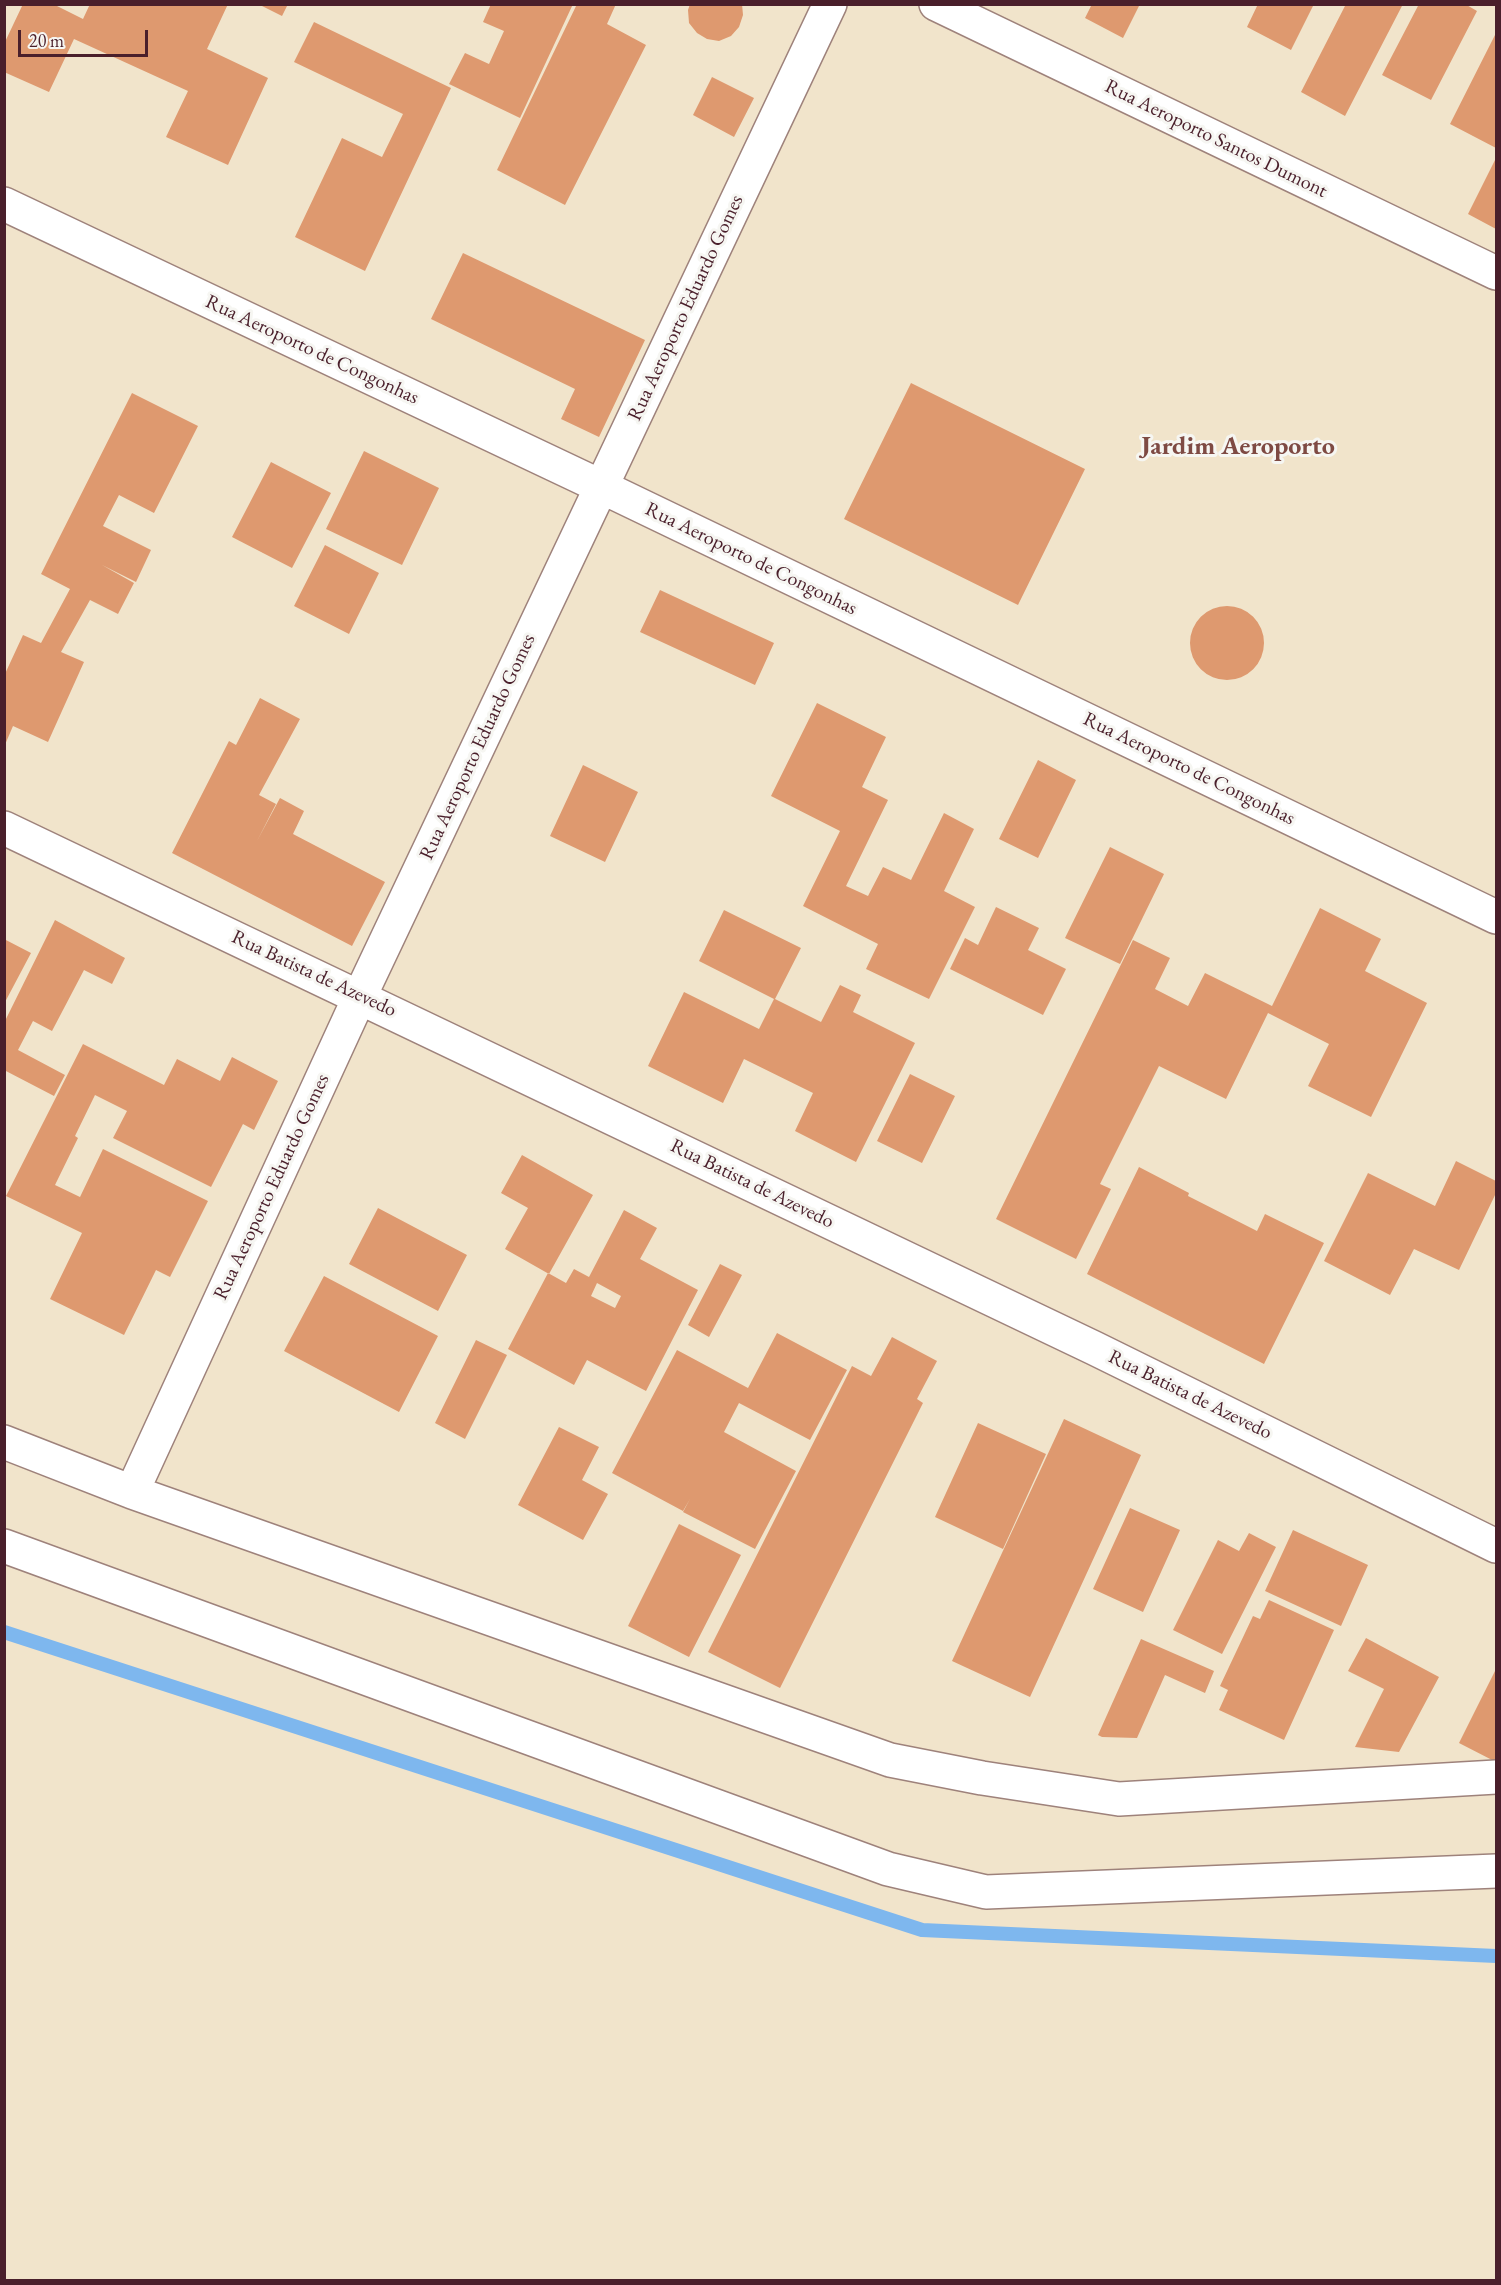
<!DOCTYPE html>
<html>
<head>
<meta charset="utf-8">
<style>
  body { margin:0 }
  #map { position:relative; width:1501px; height:2285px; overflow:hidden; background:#f1e4cb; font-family:"EB Garamond",serif }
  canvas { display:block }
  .frame { position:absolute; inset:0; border:6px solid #4a1f2b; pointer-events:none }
  .scale { position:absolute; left:18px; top:30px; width:130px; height:27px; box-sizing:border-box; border:3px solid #4a1f2b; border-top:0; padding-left:8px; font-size:18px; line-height:21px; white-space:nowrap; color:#4a1f2b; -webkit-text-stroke:4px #f6f6f2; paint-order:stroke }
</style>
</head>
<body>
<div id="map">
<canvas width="1501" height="2285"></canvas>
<div class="frame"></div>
<div class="scale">20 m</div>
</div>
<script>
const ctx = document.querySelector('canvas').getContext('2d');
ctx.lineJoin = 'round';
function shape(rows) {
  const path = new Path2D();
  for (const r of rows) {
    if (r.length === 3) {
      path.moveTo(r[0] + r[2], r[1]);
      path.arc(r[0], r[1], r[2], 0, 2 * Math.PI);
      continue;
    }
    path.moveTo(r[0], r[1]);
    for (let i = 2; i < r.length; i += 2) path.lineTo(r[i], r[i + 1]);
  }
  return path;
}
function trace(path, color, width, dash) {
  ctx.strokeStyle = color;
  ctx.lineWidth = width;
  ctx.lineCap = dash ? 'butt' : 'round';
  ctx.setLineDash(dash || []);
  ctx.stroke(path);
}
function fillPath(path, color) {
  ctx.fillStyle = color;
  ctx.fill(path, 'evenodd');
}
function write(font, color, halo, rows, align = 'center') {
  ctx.font = font + ' "EB Garamond",serif';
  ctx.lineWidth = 6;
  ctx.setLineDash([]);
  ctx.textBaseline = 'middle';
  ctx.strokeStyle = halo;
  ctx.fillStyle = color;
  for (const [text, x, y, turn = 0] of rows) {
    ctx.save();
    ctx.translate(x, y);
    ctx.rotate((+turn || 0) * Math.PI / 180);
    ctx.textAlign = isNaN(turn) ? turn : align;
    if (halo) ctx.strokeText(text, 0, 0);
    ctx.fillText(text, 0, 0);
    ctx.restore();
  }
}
trace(shape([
  [4,1632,922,1930,1496,1956]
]), '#7eb7ee', 14);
fillPath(shape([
  [23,4,53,4,83,19,90,4,228,4,207,49,268,78,228,165,166,137,188,91,74,39,49,92,4,72,4,44],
  [258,4,288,4,282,16],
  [491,4,573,4,520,118,449,84,465,53,489,64,504,31,483,22],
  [577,4,616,4,607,24,646,45,565,205,497,170],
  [690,4,742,4,743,15,739,27,731,36,719,41,707,39,697,33,689,23,688,10],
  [1092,4,1140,4,1123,38,1085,18],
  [1258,4,1314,4,1291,50,1247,27],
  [1346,4,1403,4,1345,116,1301,92],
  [1419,4,1465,4,1477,11,1431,100,1382,75],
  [314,22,451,88,365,271,295,237,342,138,382,157,403,114,294,62],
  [1496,33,1496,148,1450,124],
  [712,77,754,98,734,137,693,115],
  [1496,158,1496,229,1468,214],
  [463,253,645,340,599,437,561,419,575,389,431,319],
  [911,383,1085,469,1018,605,844,519],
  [132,393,198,426,154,513,119,495,103,526,151,550,136,582,102,565,134,583,118,614,90,600,61,652,84,662,48,742,13,726,4,747,4,676,23,635,41,643,70,589,41,574],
  [364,451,439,488,402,565,326,529],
  [271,462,331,493,292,568,232,537],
  [325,545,379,573,349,634,294,606],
  [660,590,774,643,755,685,640,632],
  [1227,643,37],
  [260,698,300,719,259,795,276,804,257,841,280,798,304,811,293,834,385,882,352,946,172,853,229,741,236,745],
  [817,703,886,737,862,787,888,800,846,886,868,896,883,867,911,880,944,813,974,829,944,891,975,907,929,999,866,969,878,944,803,906,840,831,771,796],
  [1038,760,1076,780,1038,858,999,839],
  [583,765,638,792,605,862,550,836],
  [1110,847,1164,874,1120,964,1065,938],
  [996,907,1039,928,1028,950,1066,969,1043,1015,950,969,965,938,978,945],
  [1320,908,1381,939,1365,971,1427,1003,1371,1117,1308,1086,1329,1044,1268,1013,1226,1099,1159,1066,1100,1184,1111,1189,1076,1259,996,1219,1133,940,1170,958,1155,989,1188,1006,1205,973,1272,1006],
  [724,910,801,948,775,999,821,1022,840,985,861,995,853,1012,915,1043,856,1162,795,1131,813,1093,744,1059,723,1103,648,1066,684,992,759,1029,774,999,699,961],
  [55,920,125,958,112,984,84,970,52,1031,33,1021,18,1050,65,1075,54,1096,4,1070,4,1023],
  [4,939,31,953,4,1004],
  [83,1044,164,1085,177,1059,220,1081,232,1057,278,1081,254,1130,243,1124,211,1187,113,1138,127,1111,95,1095,75,1136,78,1138,55,1185,80,1197,103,1149,208,1201,170,1277,156,1270,124,1335,50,1299,82,1233,6,1196],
  [910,1074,955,1096,922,1163,877,1141],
  [522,1155,593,1195,549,1274,505,1249,528,1208,501,1193],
  [1456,1161,1496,1181,1496,1193,1459,1270,1414,1249,1390,1295,1324,1261,1368,1173,1435,1206],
  [1139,1167,1189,1193,1188,1196,1257,1231,1265,1214,1324,1243,1264,1364,1087,1274],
  [378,1208,467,1255,438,1311,349,1264],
  [624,1210,657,1228,640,1259,698,1290,646,1391,587,1360,574,1385,508,1349,548,1273,566,1283,574,1269,589,1277],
  [597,1283,621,1296,615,1308,591,1296],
  [720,1264,742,1275,709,1337,688,1325],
  [324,1276,438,1336,399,1412,284,1351],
  [777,1333,847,1370,810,1440,739,1403,724,1432,796,1471,755,1549,683,1512,690,1499,683,1511,612,1473,677,1350,748,1388],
  [892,1337,937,1361,917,1399,923,1403,780,1688,708,1652,852,1366,871,1376],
  [476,1340,507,1355,465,1439,435,1423],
  [1064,1419,1141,1455,1030,1697,952,1661],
  [978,1423,1046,1454,1003,1549,935,1517],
  [559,1427,599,1447,582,1480,608,1494,583,1540,518,1505],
  [1130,1508,1180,1530,1143,1612,1093,1589],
  [679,1524,741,1555,689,1657,628,1626],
  [1293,1530,1368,1565,1341,1626,1265,1591],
  [1249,1533,1276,1547,1222,1654,1173,1630,1218,1540,1239,1551],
  [1269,1600,1334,1630,1284,1740,1219,1710,1228,1690,1220,1686,1253,1616,1260,1619],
  [1366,1638,1439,1677,1399,1752,1355,1747,1384,1689,1348,1671],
  [1141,1639,1214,1671,1205,1693,1165,1675,1137,1738,1102,1737,1098,1735],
  [1496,1669,1496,1762,1459,1743]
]), '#de996f');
const minor = shape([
  [936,4,1496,273],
  [4,204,602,487,1496,917],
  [4,828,1094,1348,1496,1546],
  [4,1442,132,1492,890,1760,982,1778,1119,1799,1496,1777],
  [132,1492,360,996,830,4],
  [4,1546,888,1869,986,1892,1496,1871]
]);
trace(minor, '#9e827b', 36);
trace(minor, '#fff', 33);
write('20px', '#4a1f2b', '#f6f6f2', [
  ["Rua Aeroporto Santos Dumont",1216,139,26],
  ["Rua Aeroporto Eduardo Gomes",686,308,-65],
  ["Rua Aeroporto de Congonhas",312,350,25],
  ["Rua Aeroporto de Congonhas",751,559,26],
  ["Rua Aeroporto Eduardo Gomes",478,747,-65],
  ["Rua Aeroporto de Congonhas",1189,769,26],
  ["Rua Batista de Azevedo",314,974,25],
  ["Rua Batista de Azevedo",752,1184,26],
  ["Rua Aeroporto Eduardo Gomes",272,1187,-65],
  ["Rua Batista de Azevedo",1190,1395,26]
]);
write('bold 26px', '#7e4a43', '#f6f6f2', [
  ["Jardim Aeroporto",1238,447]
]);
</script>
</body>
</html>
